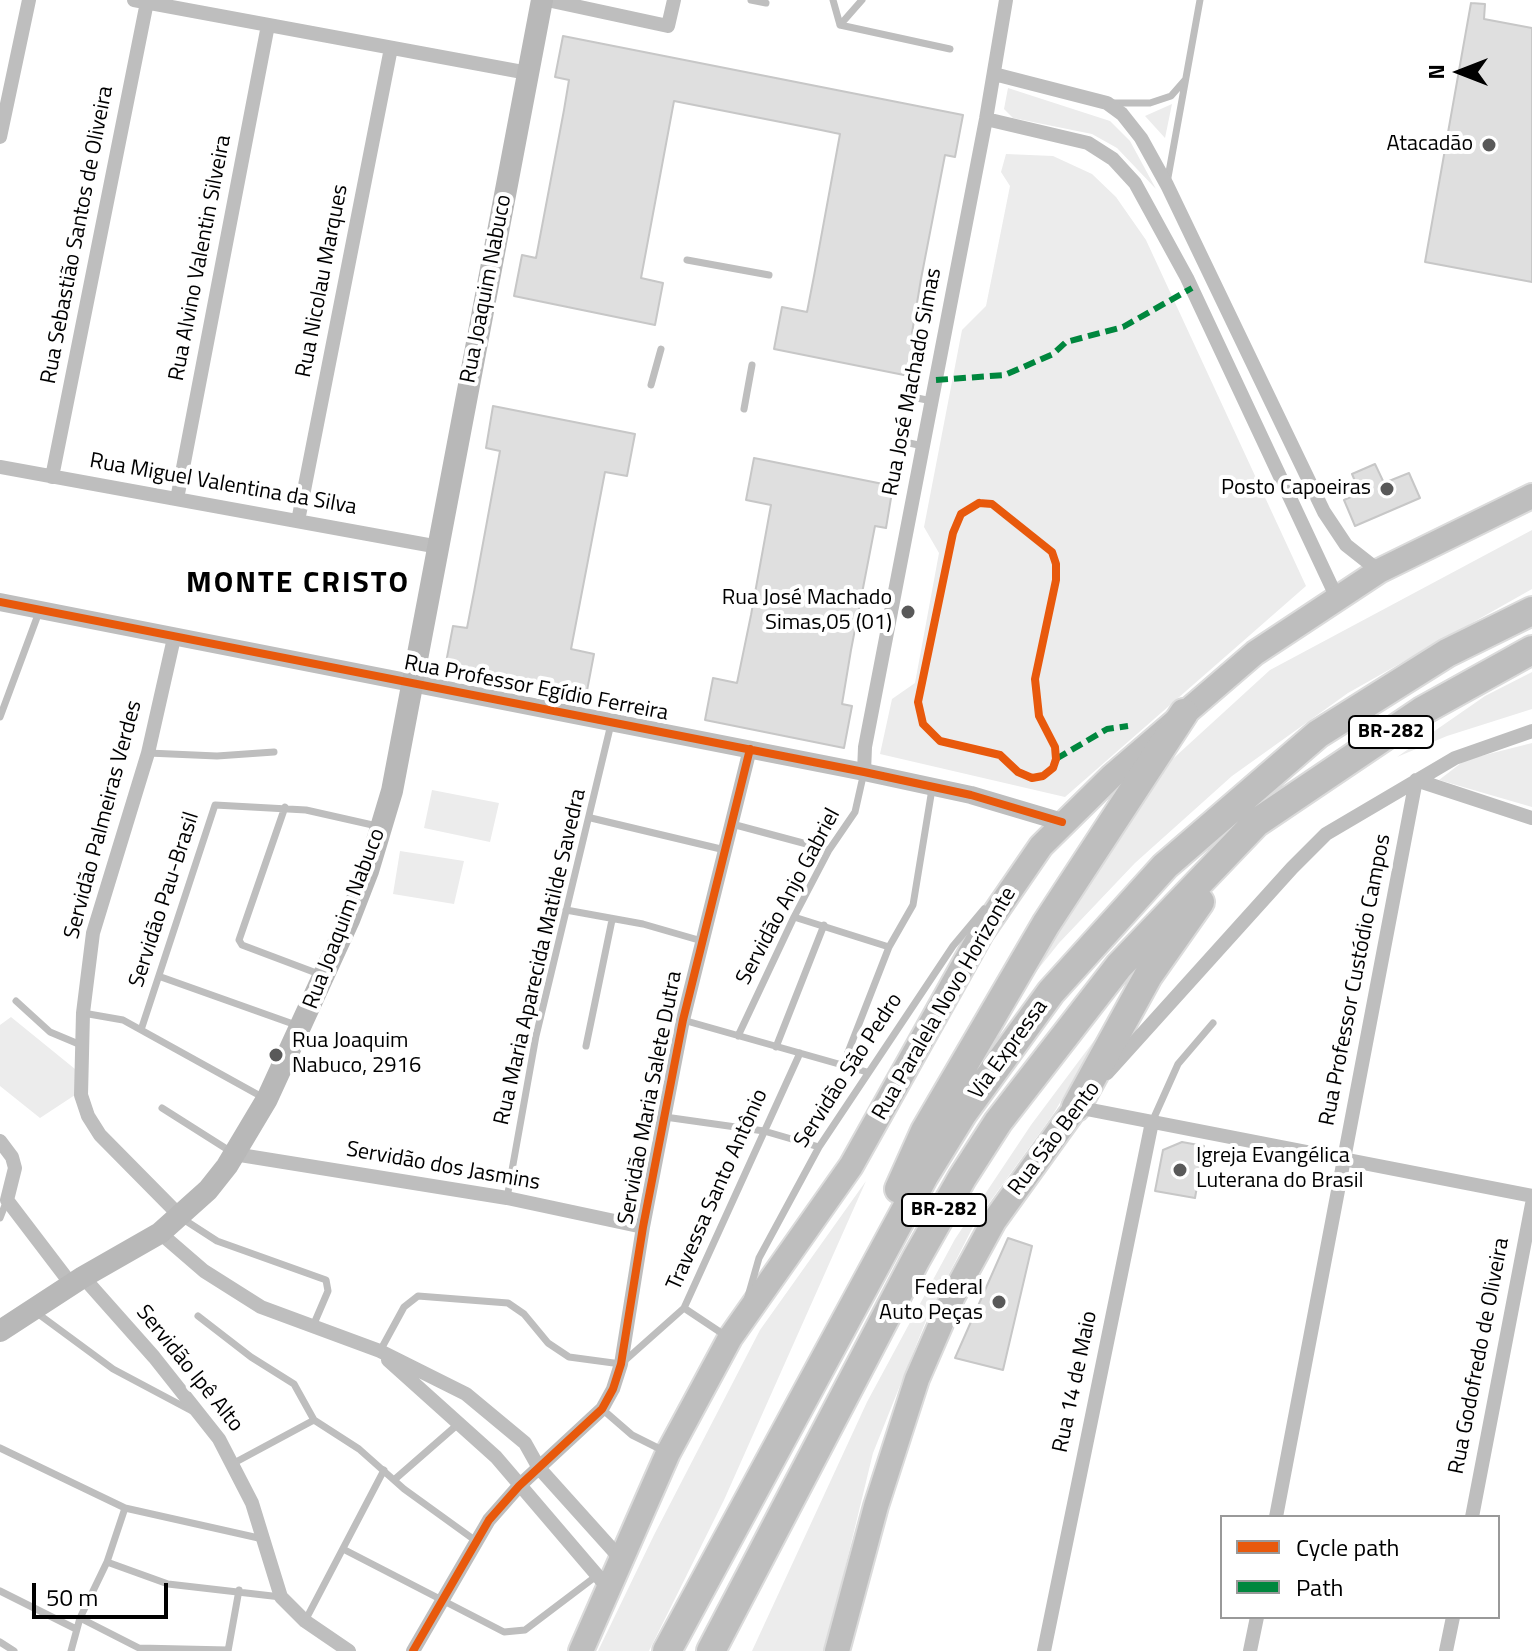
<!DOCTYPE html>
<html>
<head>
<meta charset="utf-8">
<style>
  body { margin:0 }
  #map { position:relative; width:1532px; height:1651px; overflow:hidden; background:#fff; font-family:"Titillium Web",sans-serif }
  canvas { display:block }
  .legend { position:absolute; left:1220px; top:1515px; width:280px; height:104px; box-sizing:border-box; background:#fff; border:2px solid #999; margin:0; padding:10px 14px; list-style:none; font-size:24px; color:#000 }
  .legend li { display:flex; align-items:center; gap:16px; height:40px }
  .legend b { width:40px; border:2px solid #999 }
  .north { position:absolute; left:1420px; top:32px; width:80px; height:80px; -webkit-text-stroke:6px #fff; paint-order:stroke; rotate:270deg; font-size:22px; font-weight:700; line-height:32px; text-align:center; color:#000 }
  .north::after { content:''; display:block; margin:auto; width:28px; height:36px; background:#000; clip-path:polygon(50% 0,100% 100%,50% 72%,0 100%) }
  .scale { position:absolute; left:32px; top:1583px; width:136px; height:36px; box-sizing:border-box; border:4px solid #000; border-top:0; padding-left:10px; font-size:24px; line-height:28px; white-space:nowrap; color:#000; -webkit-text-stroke:6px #fff; paint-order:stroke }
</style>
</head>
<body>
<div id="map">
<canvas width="1532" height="1651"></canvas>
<ul class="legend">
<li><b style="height:10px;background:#e8590c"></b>Cycle path</li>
<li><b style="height:10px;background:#00873e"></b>Path</li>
</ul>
<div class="north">N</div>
<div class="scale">50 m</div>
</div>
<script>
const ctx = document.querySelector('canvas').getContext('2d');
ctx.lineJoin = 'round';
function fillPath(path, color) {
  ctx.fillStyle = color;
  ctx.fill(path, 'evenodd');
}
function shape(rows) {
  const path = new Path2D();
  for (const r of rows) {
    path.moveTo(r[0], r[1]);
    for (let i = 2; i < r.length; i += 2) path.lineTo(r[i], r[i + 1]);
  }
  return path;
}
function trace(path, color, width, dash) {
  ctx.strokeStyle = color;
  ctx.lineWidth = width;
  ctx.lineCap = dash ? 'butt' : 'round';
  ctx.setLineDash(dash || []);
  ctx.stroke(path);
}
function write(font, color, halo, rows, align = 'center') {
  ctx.font = font + ' "Titillium Web",sans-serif';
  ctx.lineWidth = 8;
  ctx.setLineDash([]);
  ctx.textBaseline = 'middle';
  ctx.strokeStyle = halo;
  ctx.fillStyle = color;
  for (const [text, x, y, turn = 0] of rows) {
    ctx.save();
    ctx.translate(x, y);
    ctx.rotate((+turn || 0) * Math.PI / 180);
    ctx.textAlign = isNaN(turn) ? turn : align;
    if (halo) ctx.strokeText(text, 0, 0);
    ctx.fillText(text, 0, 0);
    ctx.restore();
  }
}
fillPath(shape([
  [1008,88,1110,121,1130,141,1156,189,1117,148,1092,134,1013,118,1004,109],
  [1172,104,1165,138,1145,116],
  [1006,154,1053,156,1092,174,1116,197,1146,240,1306,586,1065,797,880,754,892,699,915,683,939,553,924,527,962,330,986,306,1010,186,1001,172],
  [1532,530,1532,589,1348,693,1232,776,1135,863,1059,943,1027,983,1012,989,1165,766,1270,670],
  [1532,672,1532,709,1447,736,1397,757,1485,696],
  [1532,743,1532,807,1439,780,1465,760],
  [432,790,499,803,490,842,424,828],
  [400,851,464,861,454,904,393,894],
  [11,1017,75,1069,75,1095,40,1118,0,1086,0,1025],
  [1111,1018,1052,1116,976,1221,929,1313,873,1453,825,1651,752,1651,867,1402,955,1239,1031,1125],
  [866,1181,724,1500,649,1651,598,1651,654,1535,760,1330]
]), '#ececec');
const building = shape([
  [1471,3,1485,4,1484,19,1532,28,1532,282,1425,262,1471,3],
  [563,36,963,115,955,157,945,155,921,279,912,333,922,335,914,377,774,349,782,307,807,312,814,276,840,134,816,129,674,101,641,278,663,283,655,325,514,296,522,255,536,258,564,110,569,80,555,77,563,36],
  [493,406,635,434,627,476,605,472,571,649,594,654,586,696,445,668,453,626,467,628,474,592,500,451,486,448,493,406],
  [754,458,893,486,886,528,875,526,851,650,842,704,852,706,844,748,705,720,713,678,737,683,751,615,771,505,746,500,754,458],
  [1375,464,1384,483,1409,473,1420,498,1355,526,1344,500,1360,493,1352,474,1375,464],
  [1182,1142,1204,1146,1195,1198,1155,1191,1163,1150,1182,1142],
  [1008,1238,1032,1246,1003,1370,955,1358,1008,1238]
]);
fillPath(building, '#dfdfdf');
trace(building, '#c7c7c7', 2);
const primary = shape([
  [581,1651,668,1453,730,1338,851,1166,982,932,1041,846,1112,776,1255,653,1379,571,1532,496],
  [837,1651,876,1506,917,1379,953,1296,994,1221,1076,1107]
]);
const motorway = shape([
  [1076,1107,1148,976,1200,902],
  [899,1189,925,1131,1046,924,1184,713],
  [667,1651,924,1176,963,1113,1051,992,1165,866,1318,734,1447,653,1532,611],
  [711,1651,916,1259,962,1178,998,1122,1119,966,1256,823,1422,711,1532,650]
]);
trace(primary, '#dbdbdb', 28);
trace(motorway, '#dbdbdb', 32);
trace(shape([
  [751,0,766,3],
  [833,0,840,25,950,49],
  [840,25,862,0],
  [1110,103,1150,103,1171,96,1185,80],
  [1167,183,1200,0],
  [687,260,769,275],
  [651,385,661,349],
  [907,396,932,401],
  [744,409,752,365],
  [900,441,923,446],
  [0,717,39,612],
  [148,753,217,756,274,752],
  [285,807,239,940,242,945,319,974],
  [591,818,725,850],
  [732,824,829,850],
  [566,910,643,924,702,941],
  [794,917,889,947],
  [161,977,296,1025],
  [16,1001,50,1032,81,1045],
  [83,1013,123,1020,264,1098],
  [683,1020,867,1072],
  [141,1030,215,805,306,810,377,826],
  [738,1036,794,917,829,850,855,812,864,772],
  [586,1046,612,920],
  [776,1047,824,925],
  [843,1065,889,947,913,905,932,789],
  [162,1108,233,1153],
  [665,1117,764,1131,819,1147],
  [1152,1122,1178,1064,1213,1023],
  [507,1198,536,1036,611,724],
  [0,1218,7,1200],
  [183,1219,217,1241,326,1280,328,1291,313,1326],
  [747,1300,759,1258,819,1147,953,946,984,909],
  [684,1308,726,1336],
  [37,1313,113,1369,192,1411],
  [198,1316,251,1357,294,1384,314,1420,359,1449,404,1489,476,1541],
  [380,1351,404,1307,418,1296,508,1303,524,1314,548,1343,569,1357,621,1364,684,1308,800,1053],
  [602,1409,632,1435,666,1452],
  [0,1448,125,1508,263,1539],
  [234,1463,314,1420],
  [394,1480,457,1425],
  [343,1549,504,1632,525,1630,599,1574],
  [107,1562,168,1584,281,1597],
  [0,1591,76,1629],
  [80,1618,139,1648,228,1650],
  [305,1621,384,1470],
  [0,1642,14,1651],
  [71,1651,80,1618,107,1562,125,1508],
  [228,1651,239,1590]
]), '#bebebe', 7);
trace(shape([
  [134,0,528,73],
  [547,0,668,26,674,0],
  [994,74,1107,103,1122,114,1141,138,1167,185,1324,512,1346,545,1379,571],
  [986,119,1088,143,1113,159,1135,183,1187,278,1336,596],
  [0,137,29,0],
  [0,467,439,547],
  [52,477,147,2],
  [177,499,268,25],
  [298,521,391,48],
  [174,638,148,753,93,933,83,1013,81,1095,88,1116,100,1135,181,1217],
  [864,772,865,747,986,119,1006,0],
  [1416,780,1532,818],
  [1107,1073,1292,868,1326,834,1455,758,1532,731],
  [1076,1107,1532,1196],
  [0,1141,12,1157,15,1168,7,1200,71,1284],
  [234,1154,507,1198,643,1227],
  [160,1233,204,1271,261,1307,380,1351,466,1394,525,1443,539,1468,620,1558],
  [83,1277,154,1357,219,1439,252,1503,281,1597,305,1621,349,1651],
  [388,1360,496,1457,608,1588],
  [1276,1517,1416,780],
  [1472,1517,1532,1204],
  [413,1651,489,1520,519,1486,602,1409,613,1389,621,1364,643,1227,683,1020,750,749],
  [1044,1651,1152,1122],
  [1250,1651,1257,1617],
  [1446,1651,1453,1617]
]), '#bebebe', 14);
trace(shape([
  [0,602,864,772,971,795,1062,822]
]), '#bebebe', 18);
trace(shape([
  [0,1331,83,1277,160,1233,208,1190,227,1166,267,1099,349,920,368,871,392,791,542,0]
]), '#b8b8b8', 22);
trace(primary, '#bebebe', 24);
trace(motorway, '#bebebe', 28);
trace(shape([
  [936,380,1005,375,1053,354,1066,342,1123,327,1192,288],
  [1056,759,1107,729,1128,726]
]), '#00873e', 6, [12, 6]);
trace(shape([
  [979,503,992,504,1052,552,1056,564,1056,580,1035,679,1039,716,1055,747,1056,759,1053,768,1043,776,1032,778,1018,772,1000,755,940,741,923,724,918,702,953,533,961,514,979,503],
  [0,602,864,772,971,795,1062,822],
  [413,1651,489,1520,519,1486,602,1409,613,1389,621,1364,643,1227,683,1020,750,749]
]), '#e8590c', 8);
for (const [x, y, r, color] of [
  [1489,145,8,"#595959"],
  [1387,489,8,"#595959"],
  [908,612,8,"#595959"],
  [276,1055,8,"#595959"],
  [1180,1170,8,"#595959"],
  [999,1302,8,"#595959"]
]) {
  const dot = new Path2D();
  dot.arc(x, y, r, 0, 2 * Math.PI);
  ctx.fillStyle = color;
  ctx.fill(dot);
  trace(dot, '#fff', 3);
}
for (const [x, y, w] of [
  [1391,732,84],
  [944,1210,84]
]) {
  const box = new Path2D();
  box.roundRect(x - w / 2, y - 16, w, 32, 6);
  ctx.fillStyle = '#fff';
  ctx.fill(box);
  trace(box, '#000', 2);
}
write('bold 20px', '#000', null, [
  ["BR-282",1391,732],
  ["BR-282",944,1210]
]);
write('22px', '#000', '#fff', [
  ["Atacadão",1473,145],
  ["Posto Capoeiras",1371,489],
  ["Rua José Machado",892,599],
  ["Simas,05 (01)",892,624],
  ["Rua Joaquim",292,1042,"left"],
  ["Nabuco, 2916",292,1067,"left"],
  ["Igreja Evangélica",1196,1157,"left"],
  ["Luterana do Brasil",1196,1182,"left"],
  ["Federal",983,1289],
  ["Auto Peças",983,1314]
], 'right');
write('22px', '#000', '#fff', [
  ["Rua Sebastião Santos de Oliveira",78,235,-79],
  ["Rua Alvino Valentin Silveira",201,258,-79],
  ["Rua Nicolau Marques",323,281,-79],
  ["Rua Joaquim Nabuco",487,289,-79],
  ["Rua José Machado Simas",913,382,-79],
  ["Rua Miguel Valentina da Silva",223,485,10],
  ["Rua Professor Egídio Ferreira",536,689,11],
  ["Servidão Palmeiras Verdes",104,820,-75],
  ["Servidão Anjo Gabriel",789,897,-62],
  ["Servidão Pau-Brasil",165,900,-72],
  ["Rua Joaquim Nabuco",345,919,-69],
  ["Rua Maria Aparecida Matilde Savedra",541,957,-77],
  ["Rua Professor Custódio Campos",1356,980,-79],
  ["Rua Paralela Novo Horizonte",945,1004,-60],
  ["Via Expressa",1009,1050,-54],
  ["Servidão São Pedro",849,1071,-57],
  ["Servidão Maria Salete Dutra",651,1098,-79],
  ["Rua São Bento",1055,1139,-53],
  ["Servidão dos Jasmins",443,1167,10],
  ["Travessa Santo Antônio",718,1190,-66],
  ["Rua Godofredo de Oliveira",1480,1356,-79],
  ["Servidão Ipê Alto",189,1369,51],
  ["Rua 14 de Maio",1076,1382,-78]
]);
ctx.letterSpacing = '2px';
write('bold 30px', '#000', '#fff', [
  ["MONTE CRISTO",298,585]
]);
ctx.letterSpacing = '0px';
</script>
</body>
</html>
